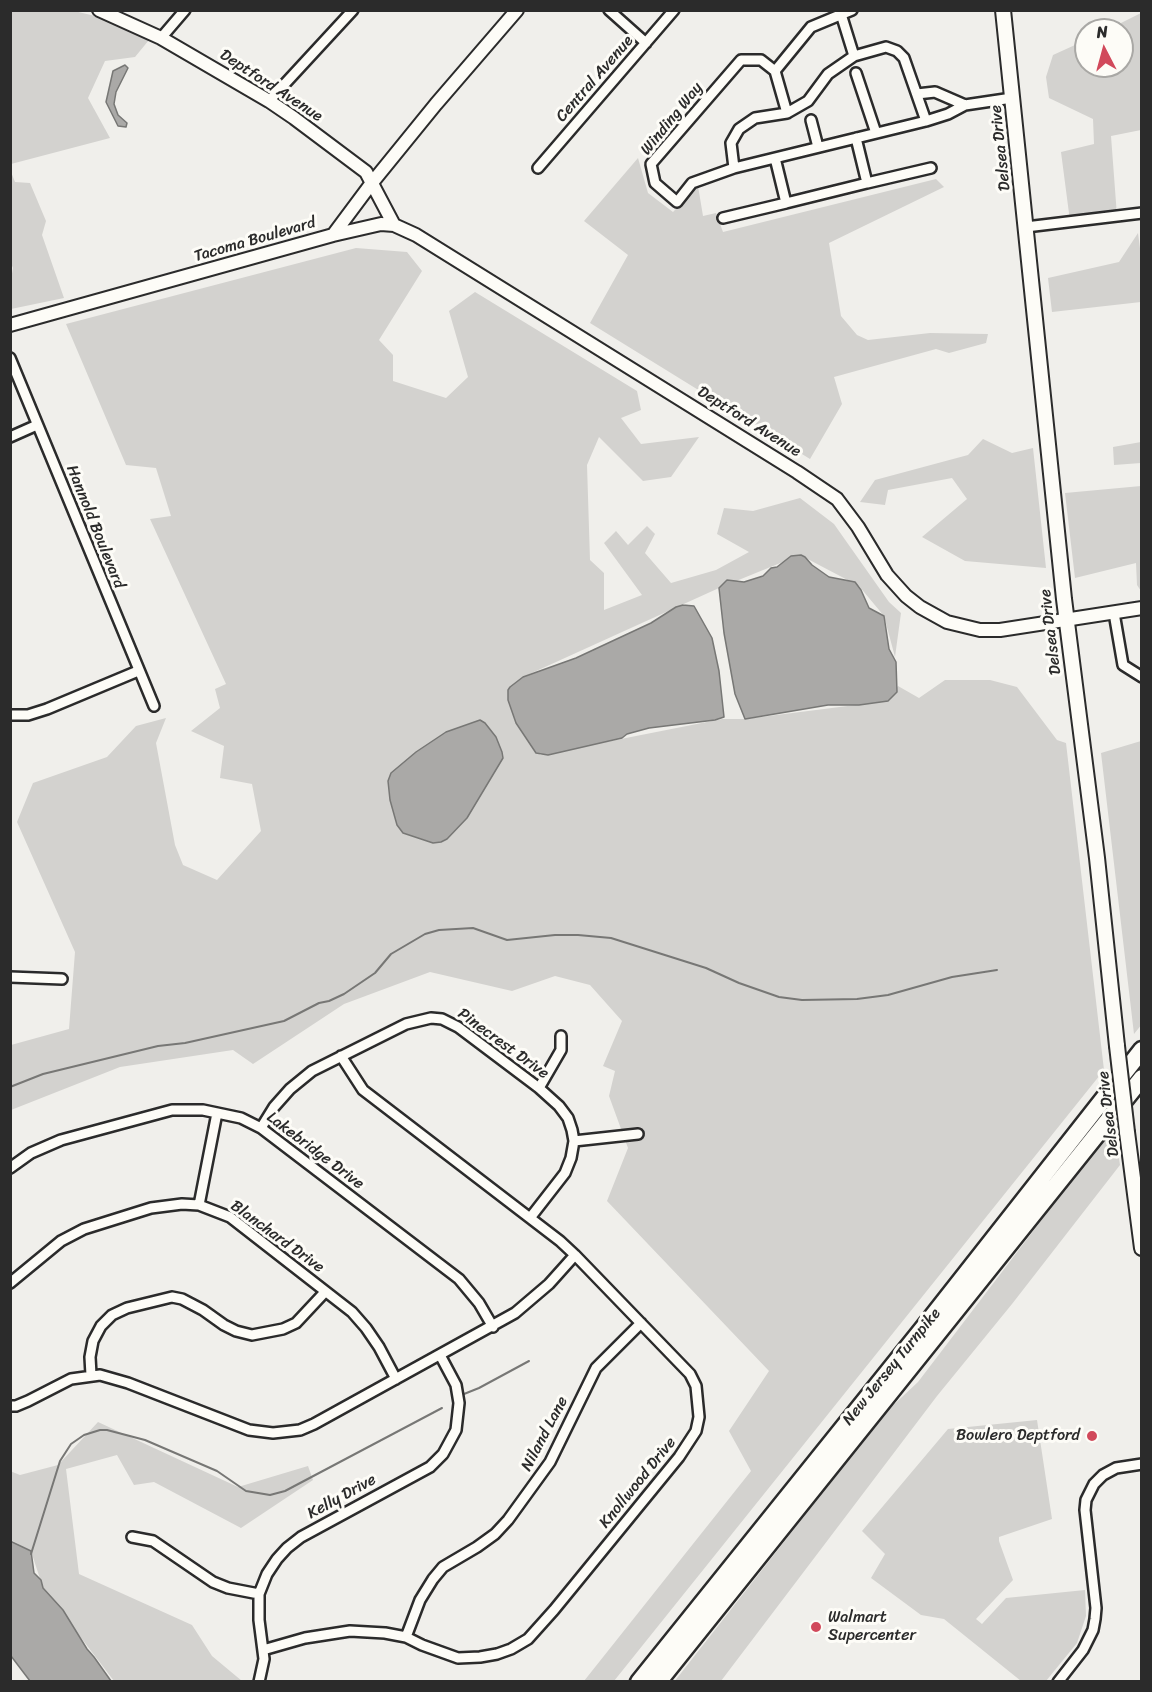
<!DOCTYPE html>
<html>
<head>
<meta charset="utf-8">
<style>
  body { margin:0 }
  #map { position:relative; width:1152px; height:1692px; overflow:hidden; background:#f0efeb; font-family:Sriracha,sans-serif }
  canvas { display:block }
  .frame { position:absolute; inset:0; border:12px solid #2b2b2b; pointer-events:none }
  .north { position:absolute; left:1074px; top:18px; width:60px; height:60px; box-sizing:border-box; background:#fdfcf7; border:2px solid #a9a8a5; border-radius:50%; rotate:354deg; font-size:16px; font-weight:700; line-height:24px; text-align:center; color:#2b2b2b }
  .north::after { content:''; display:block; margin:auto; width:21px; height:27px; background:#d1495b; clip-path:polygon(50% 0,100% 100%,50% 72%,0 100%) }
</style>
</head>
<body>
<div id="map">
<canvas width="1152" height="1692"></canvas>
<div class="frame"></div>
<div class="north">N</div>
</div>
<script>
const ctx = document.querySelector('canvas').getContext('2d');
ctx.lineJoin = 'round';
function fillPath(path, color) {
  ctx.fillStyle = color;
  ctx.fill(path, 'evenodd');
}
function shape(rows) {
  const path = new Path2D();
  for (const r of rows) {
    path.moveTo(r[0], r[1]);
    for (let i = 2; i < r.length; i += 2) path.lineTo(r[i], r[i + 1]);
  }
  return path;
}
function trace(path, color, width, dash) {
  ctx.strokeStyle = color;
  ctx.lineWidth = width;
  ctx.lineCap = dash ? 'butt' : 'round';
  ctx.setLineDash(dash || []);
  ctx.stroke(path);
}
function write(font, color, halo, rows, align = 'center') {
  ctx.font = font + ' Sriracha,sans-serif';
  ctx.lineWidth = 6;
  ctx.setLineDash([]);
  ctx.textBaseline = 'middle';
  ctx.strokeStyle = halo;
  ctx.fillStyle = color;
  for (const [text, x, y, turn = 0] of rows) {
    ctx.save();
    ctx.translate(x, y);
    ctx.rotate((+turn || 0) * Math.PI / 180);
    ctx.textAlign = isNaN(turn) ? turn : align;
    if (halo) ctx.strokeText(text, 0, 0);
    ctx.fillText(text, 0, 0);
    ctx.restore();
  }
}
fillPath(shape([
  [11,11,74,11,108,19,149,40,135,57,105,61,88,98,110,138,11,164],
  [1141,13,1141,130,1111,136,1117,216,1070,221,1061,152,1094,144,1093,119,1049,98,1046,77,1053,55,1086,40,1086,66,1122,66,1122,30,1107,30],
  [638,158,648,193,673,212,698,186,703,216,716,213,723,232,936,179,944,187,829,243,841,316,857,335,868,340,930,333,988,334,986,343,949,353,936,349,834,377,842,404,810,459,590,323,628,255,584,221],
  [11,172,15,182,30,183,46,221,42,235,64,298,11,309,11,279,13,268,10,261],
  [1138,233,1141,256,1141,302,1052,312,1048,278,1119,262],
  [356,248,407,252,422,271,379,340,393,355,393,381,446,398,468,377,449,311,475,292,637,391,641,410,621,418,641,444,699,437,671,477,643,481,599,437,587,465,590,560,604,573,604,610,642,595,604,543,616,531,628,545,647,526,655,534,645,553,671,583,716,570,749,552,717,534,724,508,753,511,800,498,834,524,889,602,901,613,895,657,884,616,859,586,800,555,719,588,523,677,540,755,722,719,745,719,887,701,898,686,919,698,945,680,990,680,1017,687,1057,740,1066,743,1104,1070,614,1681,584,1681,751,1471,729,1431,769,1371,607,1201,628,1148,609,1096,615,1071,603,1066,622,1021,590,985,555,976,512,991,430,972,344,1004,253,1064,233,1050,120,1067,11,1110,11,1045,69,1029,75,952,17,822,33,783,107,757,136,726,166,718,156,743,175,845,183,865,217,880,261,831,252,784,220,778,224,746,191,731,220,708,215,689,226,684,150,519,171,516,156,468,126,465,66,324],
  [983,439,1012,453,1033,448,1046,568,965,561,922,537,967,499,952,478,888,490,885,505,860,502,875,480,968,455],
  [1141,442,1141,463,1114,465,1113,447],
  [1141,486,1141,591,1137,585,1136,563,1075,578,1065,493],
  [1141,741,1142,1024,1134,1034,1101,753],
  [1114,1125,1120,1165,1012,1304,937,1396,721,1681,674,1682,886,1412,918,1382],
  [1037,1420,1052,1519,999,1537,999,1541,1013,1580,976,1619,982,1624,1006,1598,1085,1590,1086,1616,1077,1643,1046,1681,1021,1681,944,1619,921,1615,871,1578,885,1554,862,1531,948,1429],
  [98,1422,238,1487,308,1466,313,1480,241,1528,154,1482,134,1485,117,1455,66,1469,79,1574,192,1625,212,1656,242,1681,114,1681,43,1588,31,1551,11,1540,10,1471,20,1475,58,1465]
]), '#d3d2cf');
const water = shape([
  [125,65,128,68,116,92,114,104,118,115,127,123,126,127,118,126,106,102,113,71,125,65],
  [801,555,805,557,812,565,829,577,855,582,861,590,869,608,884,616,889,649,896,662,897,692,888,701,859,705,828,705,745,719,735,694,724,633,719,588,727,580,744,582,763,576,771,568,777,567,791,556,801,555],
  [683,605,694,606,712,638,719,671,724,717,715,720,649,728,627,734,622,738,548,755,536,753,516,723,508,700,508,690,510,687,523,677,576,658,651,623,676,607,683,605],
  [480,720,485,723,496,737,502,752,503,758,467,818,447,839,441,842,433,843,403,833,397,825,390,800,388,781,391,773,416,752,446,732,480,720],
  [10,1541,31,1551,34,1573,41,1580,43,1588,63,1610,87,1649,94,1657,111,1681,30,1681,11,1656,10,1541]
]);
fillPath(water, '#aaa9a7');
trace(water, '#777775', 1.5);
trace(shape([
  [10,1087,43,1074,158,1046,185,1043,284,1021,319,1003,329,1001,344,994,375,973,391,954,425,934,439,930,473,928,507,940,555,935,578,935,611,938,706,968,739,983,779,997,802,1000,857,999,888,995,952,977,997,970],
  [464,1394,479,1388,529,1361],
  [31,1554,60,1461,71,1444,84,1435,100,1430,107,1430,145,1440,217,1471,246,1491,270,1495,285,1491,442,1408]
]), '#777775', 2);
const street = shape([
  [609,10,646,43],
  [852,10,811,27,775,71,761,60,741,60,651,164,655,183,677,202,692,183,734,168,731,143,739,129,755,118,787,113,808,101,828,74,854,56,886,47,897,51,904,58,926,121],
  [841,14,854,56],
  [161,38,185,10],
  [775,71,787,113],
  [856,73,876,133],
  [917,94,935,92,965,105],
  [269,101,353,10],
  [811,120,818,147],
  [775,158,786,203,867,183,856,138],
  [538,168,674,10],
  [734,168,926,121,948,114,965,105,1012,98],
  [867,183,931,168],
  [723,218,786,203],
  [1026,227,1142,213],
  [10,358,154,706],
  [10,437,37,425],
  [1114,613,1123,665,1142,677],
  [10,715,28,715,47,709,138,671],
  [10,977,62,979],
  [539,1088,561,1050,561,1036],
  [261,1128,274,1107,290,1089,312,1071,406,1024,431,1018,442,1019,458,1027,539,1088,559,1106,568,1118,572,1130,574,1141,571,1158,565,1173,530,1218],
  [574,1141,638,1134],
  [10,1168,31,1153,61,1140,172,1110,203,1110,241,1118,261,1128,459,1279,479,1303,493,1327],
  [199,1205,217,1113],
  [10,1283,61,1241,84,1229,151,1208,182,1204,199,1205,230,1217,352,1312,366,1328,379,1347,396,1379],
  [91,1375,90,1357,93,1341,101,1326,112,1315,127,1308,172,1297,182,1299,203,1310,224,1325,236,1331,252,1335,283,1329,296,1323,325,1292],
  [10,1406,16,1406,28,1401,71,1379,100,1375,128,1383,249,1430,273,1433,300,1430,314,1424,515,1313,549,1284,575,1255],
  [132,1537,153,1541,213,1582,228,1588,259,1594],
  [406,1637,420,1600,433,1579,443,1567,477,1547,495,1534,508,1520,550,1462,596,1368,641,1323],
  [263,1650,305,1638,350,1631,385,1633,406,1637,422,1645,458,1658,480,1657,497,1654,511,1649,528,1639,554,1610,679,1457,696,1431,699,1417,696,1386,690,1374,575,1255,560,1241,363,1090,341,1056],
  [259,1682,264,1659,259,1620,259,1594,267,1574,277,1559,287,1548,301,1537,430,1467,443,1454,449,1443,456,1430,459,1403,456,1385,440,1355],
  [1058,1682,1083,1650,1093,1630,1095,1619,1096,1608,1085,1510,1086,1500,1094,1484,1103,1475,1116,1468,1142,1464]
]);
const secondary = shape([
  [99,10,161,38,269,101,294,118,366,172,394,225],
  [333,235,381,224,394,225,416,235,797,472,837,499,858,527,887,575,906,596,920,607,947,622,980,630,1000,630,1142,608],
  [10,325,333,235,371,184,436,104,517,10]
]);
const primary = shape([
  [1003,10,1064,599,1097,858,1117,1046],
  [1127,1132,1142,1248]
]);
const highway = shape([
  [639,1682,925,1326,1142,1050],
  [658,1682,1142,1078]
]);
trace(street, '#2b2b2b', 14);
trace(secondary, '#2b2b2b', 16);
trace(primary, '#2b2b2b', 18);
trace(highway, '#2b2b2b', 21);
trace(street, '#fdfcf7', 9);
trace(secondary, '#fdfcf7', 12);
trace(primary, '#fdfcf7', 14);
trace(highway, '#fdfcf7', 16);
const primaryBridge = shape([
  [1117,1046,1127,1132]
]);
trace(primaryBridge, '#2b2b2b', 18, []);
trace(primaryBridge, '#fdfcf7', 14);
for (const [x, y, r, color] of [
  [1092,1436,6,"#d1495b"],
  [816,1627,6,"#d1495b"]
]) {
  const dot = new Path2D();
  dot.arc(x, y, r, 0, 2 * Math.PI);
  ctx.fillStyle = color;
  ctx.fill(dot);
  trace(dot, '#fdfcf7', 2);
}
write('16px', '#2b2b2b', '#fdfcf7', [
  ["Central Avenue",595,79,-49],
  ["Deptford Avenue",271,86,33],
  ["Winding Way",672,119,-51],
  ["Delsea Drive",1001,148,-96],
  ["Tacoma Boulevard",255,240,-16],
  ["Deptford Avenue",749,422,32],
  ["Hannold Boulevard",95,527,68],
  ["Delsea Drive",1051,632,-97],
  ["Pinecrest Drive",503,1044,36],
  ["Delsea Drive",1109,1114,-97],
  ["Lakebridge Drive",315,1151,37],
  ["Blanchard Drive",277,1237,36],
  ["New Jersey Turnpike",892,1367,-51],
  ["Niland Lane",545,1434,-62],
  ["Knollwood Drive",638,1483,-51],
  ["Kelly Drive",342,1497,-29]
]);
write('16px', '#2b2b2b', '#fdfcf7', [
  ["Bowlero Deptford",1080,1436],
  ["Walmart",828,1618,"left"],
  ["Supercenter",828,1636,"left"]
], 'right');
</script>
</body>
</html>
